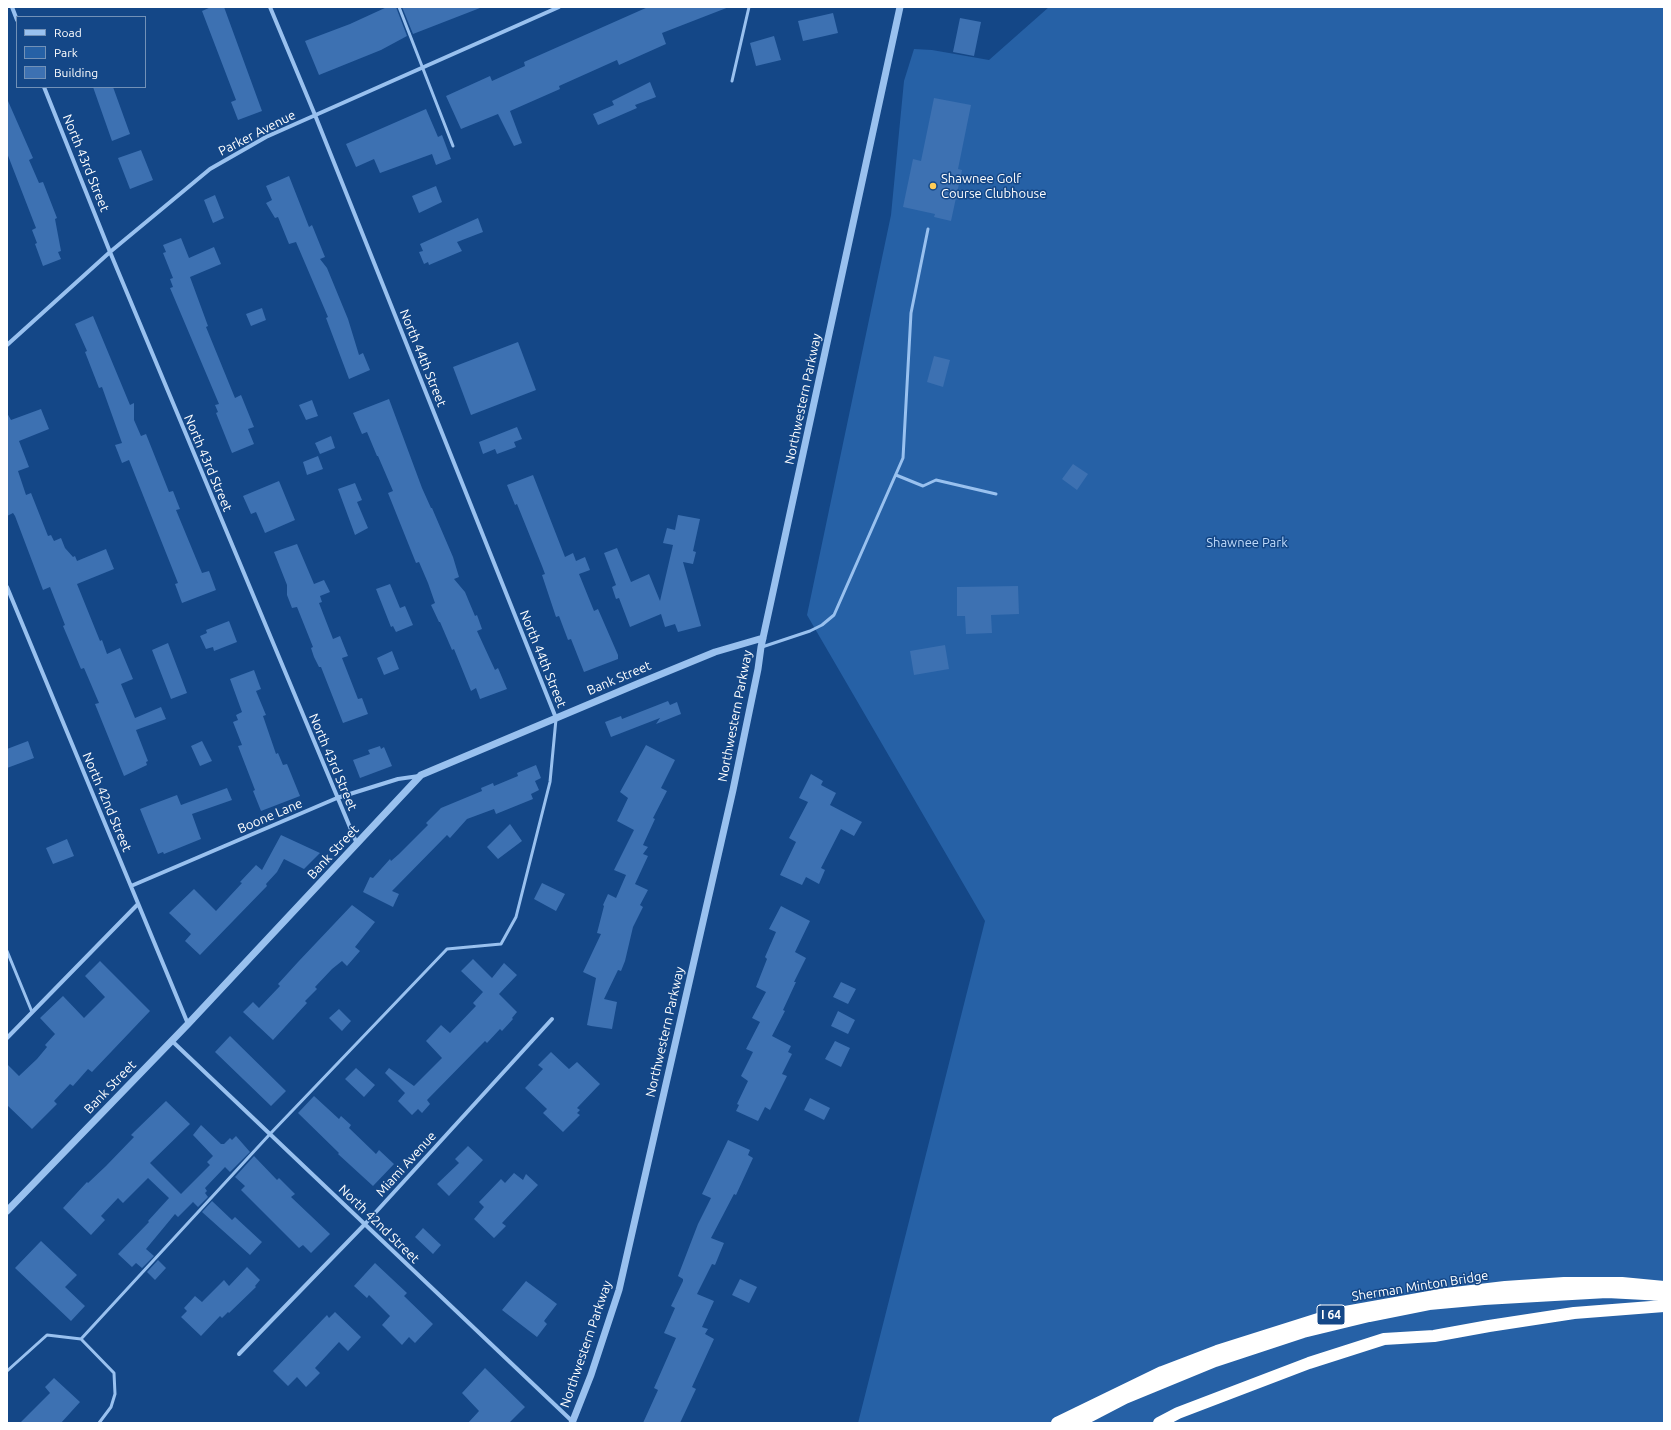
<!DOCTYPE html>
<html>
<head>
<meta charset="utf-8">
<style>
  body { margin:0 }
  #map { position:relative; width:1671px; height:1430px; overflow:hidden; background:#144787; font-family:Ubuntu,sans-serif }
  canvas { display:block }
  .frame { position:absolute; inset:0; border:8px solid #fff; pointer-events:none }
  .legend { position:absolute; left:16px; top:16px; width:130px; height:72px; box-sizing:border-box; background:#144787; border:1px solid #7291b7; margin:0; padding:5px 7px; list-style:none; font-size:12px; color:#fff }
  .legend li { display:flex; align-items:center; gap:8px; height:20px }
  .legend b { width:20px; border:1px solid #7291b7 }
</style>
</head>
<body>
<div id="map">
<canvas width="1671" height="1430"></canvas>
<div class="frame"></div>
<ul class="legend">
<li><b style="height:5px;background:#99c1ef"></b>Road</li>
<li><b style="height:11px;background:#2661a6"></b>Park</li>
<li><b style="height:11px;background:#3d71b2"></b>Building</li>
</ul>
</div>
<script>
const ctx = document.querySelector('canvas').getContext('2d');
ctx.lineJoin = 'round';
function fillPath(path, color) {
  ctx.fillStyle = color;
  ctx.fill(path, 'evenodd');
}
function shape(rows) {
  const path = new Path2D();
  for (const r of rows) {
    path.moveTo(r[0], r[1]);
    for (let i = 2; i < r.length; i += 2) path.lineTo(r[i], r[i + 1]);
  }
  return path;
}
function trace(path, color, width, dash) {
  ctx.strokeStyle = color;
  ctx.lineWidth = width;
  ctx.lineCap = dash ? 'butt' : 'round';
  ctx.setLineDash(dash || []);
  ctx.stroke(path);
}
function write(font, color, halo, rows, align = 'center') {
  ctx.font = font + ' Ubuntu,sans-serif';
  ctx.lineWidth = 3;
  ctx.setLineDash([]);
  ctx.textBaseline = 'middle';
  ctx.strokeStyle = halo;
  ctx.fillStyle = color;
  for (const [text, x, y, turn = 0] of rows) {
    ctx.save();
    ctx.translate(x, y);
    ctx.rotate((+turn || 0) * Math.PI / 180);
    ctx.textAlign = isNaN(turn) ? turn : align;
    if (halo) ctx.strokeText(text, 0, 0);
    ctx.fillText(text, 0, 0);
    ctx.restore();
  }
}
fillPath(shape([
  [1049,7,1664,7,1664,1423,858,1423,985,921,807,615,891,215,904,81,914,49,932,50,989,60]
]), '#2661a6');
fillPath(shape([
  [211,7,224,7,262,111,238,120,231,102,236,100,202,11],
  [387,7,396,7,407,36,381,50,319,75,305,41,350,24],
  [402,7,480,7,480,8,413,34],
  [648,7,729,7,662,33,666,44,619,65,617,60,559,86,560,89,510,111,522,143,514,146,498,114,461,129,446,96,490,76,492,81,525,66,524,62],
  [833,13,838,33,803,41,798,21],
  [960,18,981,22,974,56,953,52],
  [774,36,781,60,756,66,750,43],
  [650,82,656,97,635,105,637,108,598,125,593,114,614,105,612,101],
  [93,87,113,87,130,134,112,141],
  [934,98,971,105,958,169,962,170,951,221,934,217,935,214,903,207,913,159,921,161],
  [8,101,33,158,29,160,39,183,43,182,57,218,55,219,61,251,58,252,61,259,43,266,35,244,37,243,32,230,36,228,7,153],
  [426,109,438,137,442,135,451,159,436,165,432,154,380,173,374,159,356,167,346,144],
  [141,150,153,180,130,189,118,158],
  [289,176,309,227,312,225,325,257,320,259,327,268,348,319,359,355,363,353,370,370,349,379,326,318,328,317,296,242,289,244,278,217,275,218,266,203,272,200,266,186],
  [436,186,442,202,419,213,412,196],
  [215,195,224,218,213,223,204,200],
  [478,218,483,232,457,242,462,251,429,265,428,262,424,264,419,252,423,251,420,244],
  [181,238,189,258,214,247,221,264,190,277,208,326,206,327,235,398,241,395,254,427,248,429,254,444,232,453,216,413,218,412,215,405,219,404,170,288,173,287,170,279,173,278,163,253,166,252,163,245],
  [262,308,266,320,251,326,246,314],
  [93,316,130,405,134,403,134,420,141,436,146,434,169,492,173,491,180,509,176,510,202,573,209,571,216,590,182,603,175,584,178,583,129,460,122,463,115,445,122,443,102,387,99,388,85,352,87,351,75,324],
  [518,342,536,390,471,415,453,367],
  [934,356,950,360,943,387,927,382],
  [389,399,422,488,431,508,432,508,453,557,459,577,454,579,465,592,475,616,477,615,482,629,477,631,495,670,498,668,507,689,480,699,476,688,471,691,454,649,452,650,440,622,439,622,431,605,435,603,428,583,419,562,416,563,388,493,393,491,378,456,377,456,367,432,362,434,353,413],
  [312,400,318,416,306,420,299,405],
  [41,409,49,429,19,441,29,467,18,471,26,495,31,493,48,536,51,535,54,541,61,538,65,548,73,557,75,556,77,561,106,549,114,569,77,584,100,641,102,640,107,654,120,648,133,679,121,684,135,718,161,707,166,719,136,730,148,761,146,762,147,765,124,776,95,704,99,703,84,668,81,669,71,645,63,626,65,625,50,587,43,590,15,516,13,513,7,516,7,413,11,420],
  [517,427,522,439,514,442,516,447,497,454,495,449,483,454,479,442],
  [331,436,335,448,320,454,315,443],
  [318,456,323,469,307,475,303,462],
  [1073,464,1088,474,1077,490,1062,479],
  [533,475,565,557,573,553,576,561,585,557,590,570,579,574,594,611,598,609,618,655,618,659,584,672,571,639,568,640,559,616,556,617,542,575,545,574,542,566,517,504,515,505,507,485],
  [279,481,295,520,265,533,256,512,251,514,243,496],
  [355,483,362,500,357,502,368,528,355,535,338,489],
  [678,515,700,519,693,551,696,552,693,564,683,562,701,626,678,632,675,624,665,627,661,614,630,627,619,598,616,599,612,587,616,585,604,553,617,548,631,582,649,574,660,601,673,545,663,543,667,528,675,530],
  [297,544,314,584,324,580,330,592,320,596,322,602,319,603,333,639,340,636,348,656,342,658,358,699,362,698,368,714,343,723,321,667,319,667,314,657,311,648,313,647,297,607,292,608,287,595,287,585,274,552],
  [390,584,400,608,405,606,413,625,396,632,393,626,391,627,376,589],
  [1018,586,1019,614,991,615,992,633,966,634,965,616,957,616,957,587],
  [229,621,237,642,214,651,213,647,206,649,200,636,207,633,206,630],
  [168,643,187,693,171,699,152,650],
  [945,645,949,669,914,675,910,651],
  [392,651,399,669,384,675,377,658],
  [254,670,261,689,256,691,266,715,263,716,276,754,278,753,283,765,287,764,300,796,261,811,253,791,255,790,238,746,242,745,233,722,238,720,236,715,242,712,230,679],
  [668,701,670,705,677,702,681,714,656,724,660,718,611,737,605,722,621,716,622,719],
  [28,741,34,758,7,768,7,749],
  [202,741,212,761,200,766,191,746],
  [646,745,675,760,661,788,667,791,653,818,655,819,643,845,648,847,643,854,648,856,635,884,648,890,640,905,643,907,633,927,625,961,621,971,618,970,604,999,617,1002,612,1029,591,1026,587,1025,596,978,583,972,601,934,597,933,604,906,603,905,608,894,616,898,626,875,614,870,634,830,617,821,628,798,620,792],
  [380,746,381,749,384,747,392,766,360,778,353,760,370,754,368,750],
  [536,765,541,778,535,781,539,790,531,794,533,799,496,814,494,809,467,819,450,838,447,835,392,891,399,894,393,907,363,892,370,877,373,878,390,859,391,861,399,854,428,825,426,823,441,808,482,791,481,788,493,783,494,786,518,776,517,773],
  [811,774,823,781,821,785,836,793,830,805,862,822,854,836,841,829,821,868,825,870,819,884,806,877,802,885,780,875,796,842,789,838,808,802,799,798],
  [227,788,232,800,192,814,201,839,164,854,163,852,158,854,140,809,177,795,181,805],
  [510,824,522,841,498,859,487,847],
  [281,835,320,853,304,869,284,859,277,872,266,884,267,886,200,955,185,941,191,934,169,913,194,889,216,911,242,883,240,882,256,865,262,870],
  [67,839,74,856,53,864,46,848],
  [542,883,565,894,556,911,534,899],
  [352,905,375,922,355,947,360,951,347,966,342,961,332,969,315,987,317,989,305,1001,307,1003,273,1040,243,1012,253,1002,259,1008,280,986,278,984,298,962],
  [781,906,810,921,795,952,806,958,794,982,796,982,783,1010,785,1011,772,1036,791,1046,788,1052,792,1054,782,1074,787,1076,770,1110,765,1107,758,1121,736,1111,739,1105,737,1104,748,1081,741,1076,753,1052,746,1049,760,1022,752,1018,766,992,756,987,767,959,765,957,776,932,769,929],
  [473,959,492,978,504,963,517,975,499,994,517,1012,512,1018,513,1019,502,1031,500,1029,487,1043,485,1041,479,1047,427,1100,430,1104,422,1113,418,1109,412,1115,398,1101,405,1093,385,1073,389,1068,414,1086,442,1058,426,1041,441,1025,450,1033,476,1006,473,1003,483,992,461,971],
  [100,961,150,1011,92,1072,88,1069,73,1086,70,1084,54,1101,57,1104,32,1129,7,1105,7,1064,19,1076,37,1059,47,1047,45,1045,55,1034,40,1018,63,996,84,1018,105,997,85,976],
  [841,982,856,989,848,1004,833,997],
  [339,1009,351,1021,342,1031,329,1018],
  [838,1011,855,1020,848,1034,831,1026],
  [230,1036,286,1091,271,1106,215,1052],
  [835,1041,850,1048,841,1067,825,1059],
  [551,1052,569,1069,577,1062,600,1084,577,1108,580,1110,577,1113,580,1115,563,1132,543,1113,547,1109,525,1088,543,1069,538,1065],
  [356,1068,375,1085,364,1097,345,1079],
  [314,1096,339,1119,341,1116,351,1125,349,1128,376,1154,379,1150,394,1164,373,1186,338,1154,339,1153,298,1113],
  [810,1098,830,1108,824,1120,804,1110],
  [166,1101,190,1124,150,1163,181,1194,210,1165,207,1162,213,1156,193,1135,201,1125,221,1144,224,1144,230,1138,232,1140,236,1136,250,1152,230,1172,225,1167,205,1188,207,1191,205,1193,208,1197,198,1207,193,1202,178,1217,175,1214,146,1249,154,1256,142,1268,136,1263,132,1267,118,1254,149,1222,148,1221,169,1198,148,1178,123,1203,118,1198,101,1216,105,1220,91,1235,63,1208,87,1182,88,1183,106,1166,134,1137,131,1135,135,1131],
  [728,1140,750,1150,748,1155,753,1158,736,1195,734,1194,711,1238,724,1243,715,1265,712,1264,697,1294,714,1301,702,1327,708,1329,705,1334,714,1339,692,1387,696,1389,680,1423,643,1423,658,1390,654,1388,676,1338,664,1333,675,1308,671,1306,683,1281,683,1279,678,1276,698,1224,711,1198,702,1194],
  [468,1146,483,1160,449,1196,437,1184,459,1163,455,1159],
  [254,1156,277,1180,279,1178,295,1194,291,1197,330,1234,311,1253,303,1245,299,1248,241,1190,245,1186,235,1177],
  [514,1173,523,1180,526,1174,538,1185,502,1223,506,1226,494,1238,474,1219,484,1207,479,1202,501,1179,505,1183],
  [212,1201,232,1220,235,1217,262,1242,250,1255,202,1212],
  [423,1228,441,1245,433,1254,415,1237],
  [41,1241,77,1275,65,1287,85,1306,71,1321,15,1268],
  [158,1260,166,1268,155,1280,147,1272],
  [375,1263,407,1293,404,1296,433,1324,415,1343,409,1337,402,1345,382,1325,390,1316,369,1295,367,1298,354,1286],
  [247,1267,260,1280,255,1286,256,1287,229,1313,228,1312,222,1318,220,1316,201,1336,181,1317,187,1311,184,1308,195,1296,202,1302,224,1280,229,1286],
  [740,1279,757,1287,749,1303,732,1295],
  [526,1281,557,1304,544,1321,547,1324,537,1337,502,1310],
  [335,1312,361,1337,348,1351,339,1342,315,1368,320,1373,306,1387,297,1377,288,1386,273,1371,327,1315,329,1318],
  [485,1368,525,1407,509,1423,468,1423,479,1411,462,1393],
  [54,1378,80,1402,61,1423,20,1423,50,1393,45,1387]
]), '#3d71b2');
trace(shape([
  [399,7,453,146],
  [732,81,749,7],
  [896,475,923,486,936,480,996,494],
  [762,647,810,631,822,625,834,615,903,458,911,313,928,229],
  [7,951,32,1012],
  [81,1339,114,1373,115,1394,111,1407,99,1423],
  [7,1371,47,1335,81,1339,270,1134,447,949,501,944,516,917,550,782,556,719]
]), '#99c1ef', 3);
trace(shape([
  [12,7,17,20],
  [270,7,315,115,556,718],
  [44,87,110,252,357,844],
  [7,345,110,252,210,169,266,137,559,7],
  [7,587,188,1024],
  [131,886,337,798,398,779,419,776],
  [7,1038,138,904],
  [172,1041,573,1422],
  [239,1354,365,1224,552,1019]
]), '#99c1ef', 4);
trace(shape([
  [7,1211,188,1024,421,775,637,684,715,652,763,638],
  [572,1423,591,1375,619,1290,733,790,758,669,761,647,900,7]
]), '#99c1ef', 7);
trace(shape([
  [1057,1423,1162,1372,1217,1351,1334,1314,1446,1294,1505,1287,1564,1283,1622,1283,1664,1287],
  [1077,1423,1125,1398,1215,1361,1303,1332,1369,1316,1429,1304,1484,1299,1607,1292,1664,1295],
  [1159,1423,1178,1413,1309,1363,1384,1339,1434,1336,1489,1326,1574,1313,1664,1306]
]), '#fff', 12);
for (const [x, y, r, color] of [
  [933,186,4,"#ffcd57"]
]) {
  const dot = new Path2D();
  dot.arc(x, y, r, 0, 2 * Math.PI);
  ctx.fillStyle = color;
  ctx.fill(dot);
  trace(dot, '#144787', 1.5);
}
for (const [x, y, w] of [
  [1331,1315,28]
]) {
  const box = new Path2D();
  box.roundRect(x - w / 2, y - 10, w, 20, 3);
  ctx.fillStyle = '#144787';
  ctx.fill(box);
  trace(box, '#fff', 1);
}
write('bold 12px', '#fff', null, [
  ["I 64",1331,1315]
]);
write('13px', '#fff', '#144787', [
  ["Parker Avenue",257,133,-27],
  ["North 43rd Street",86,163,68],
  ["North 44th Street",423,358,68],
  ["Northwestern Parkway",803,399,-78],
  ["North 43rd Street",208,463,67],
  ["North 44th Street",543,659,68],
  ["Bank Street",619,678,-23],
  ["Northwestern Parkway",735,716,-79],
  ["North 43rd Street",333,762,67],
  ["North 42nd Street",107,802,67],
  ["Boone Lane",270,816,-23],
  ["Bank Street",333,852,-47],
  ["Northwestern Parkway",665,1032,-77],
  ["Bank Street",110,1087,-46],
  ["Miami Avenue",406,1164,-48],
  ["North 42nd Street",379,1224,44],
  ["Sherman Minton Bridge",1420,1286,-9],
  ["Northwestern Parkway",586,1344,-71]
]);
write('13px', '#fff', '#144787', [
  ["Shawnee Golf",941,179],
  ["Course Clubhouse",941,194]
], 'left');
write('13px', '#bfdbfb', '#144787', [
  ["Shawnee Park",1247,543]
]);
</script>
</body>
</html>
